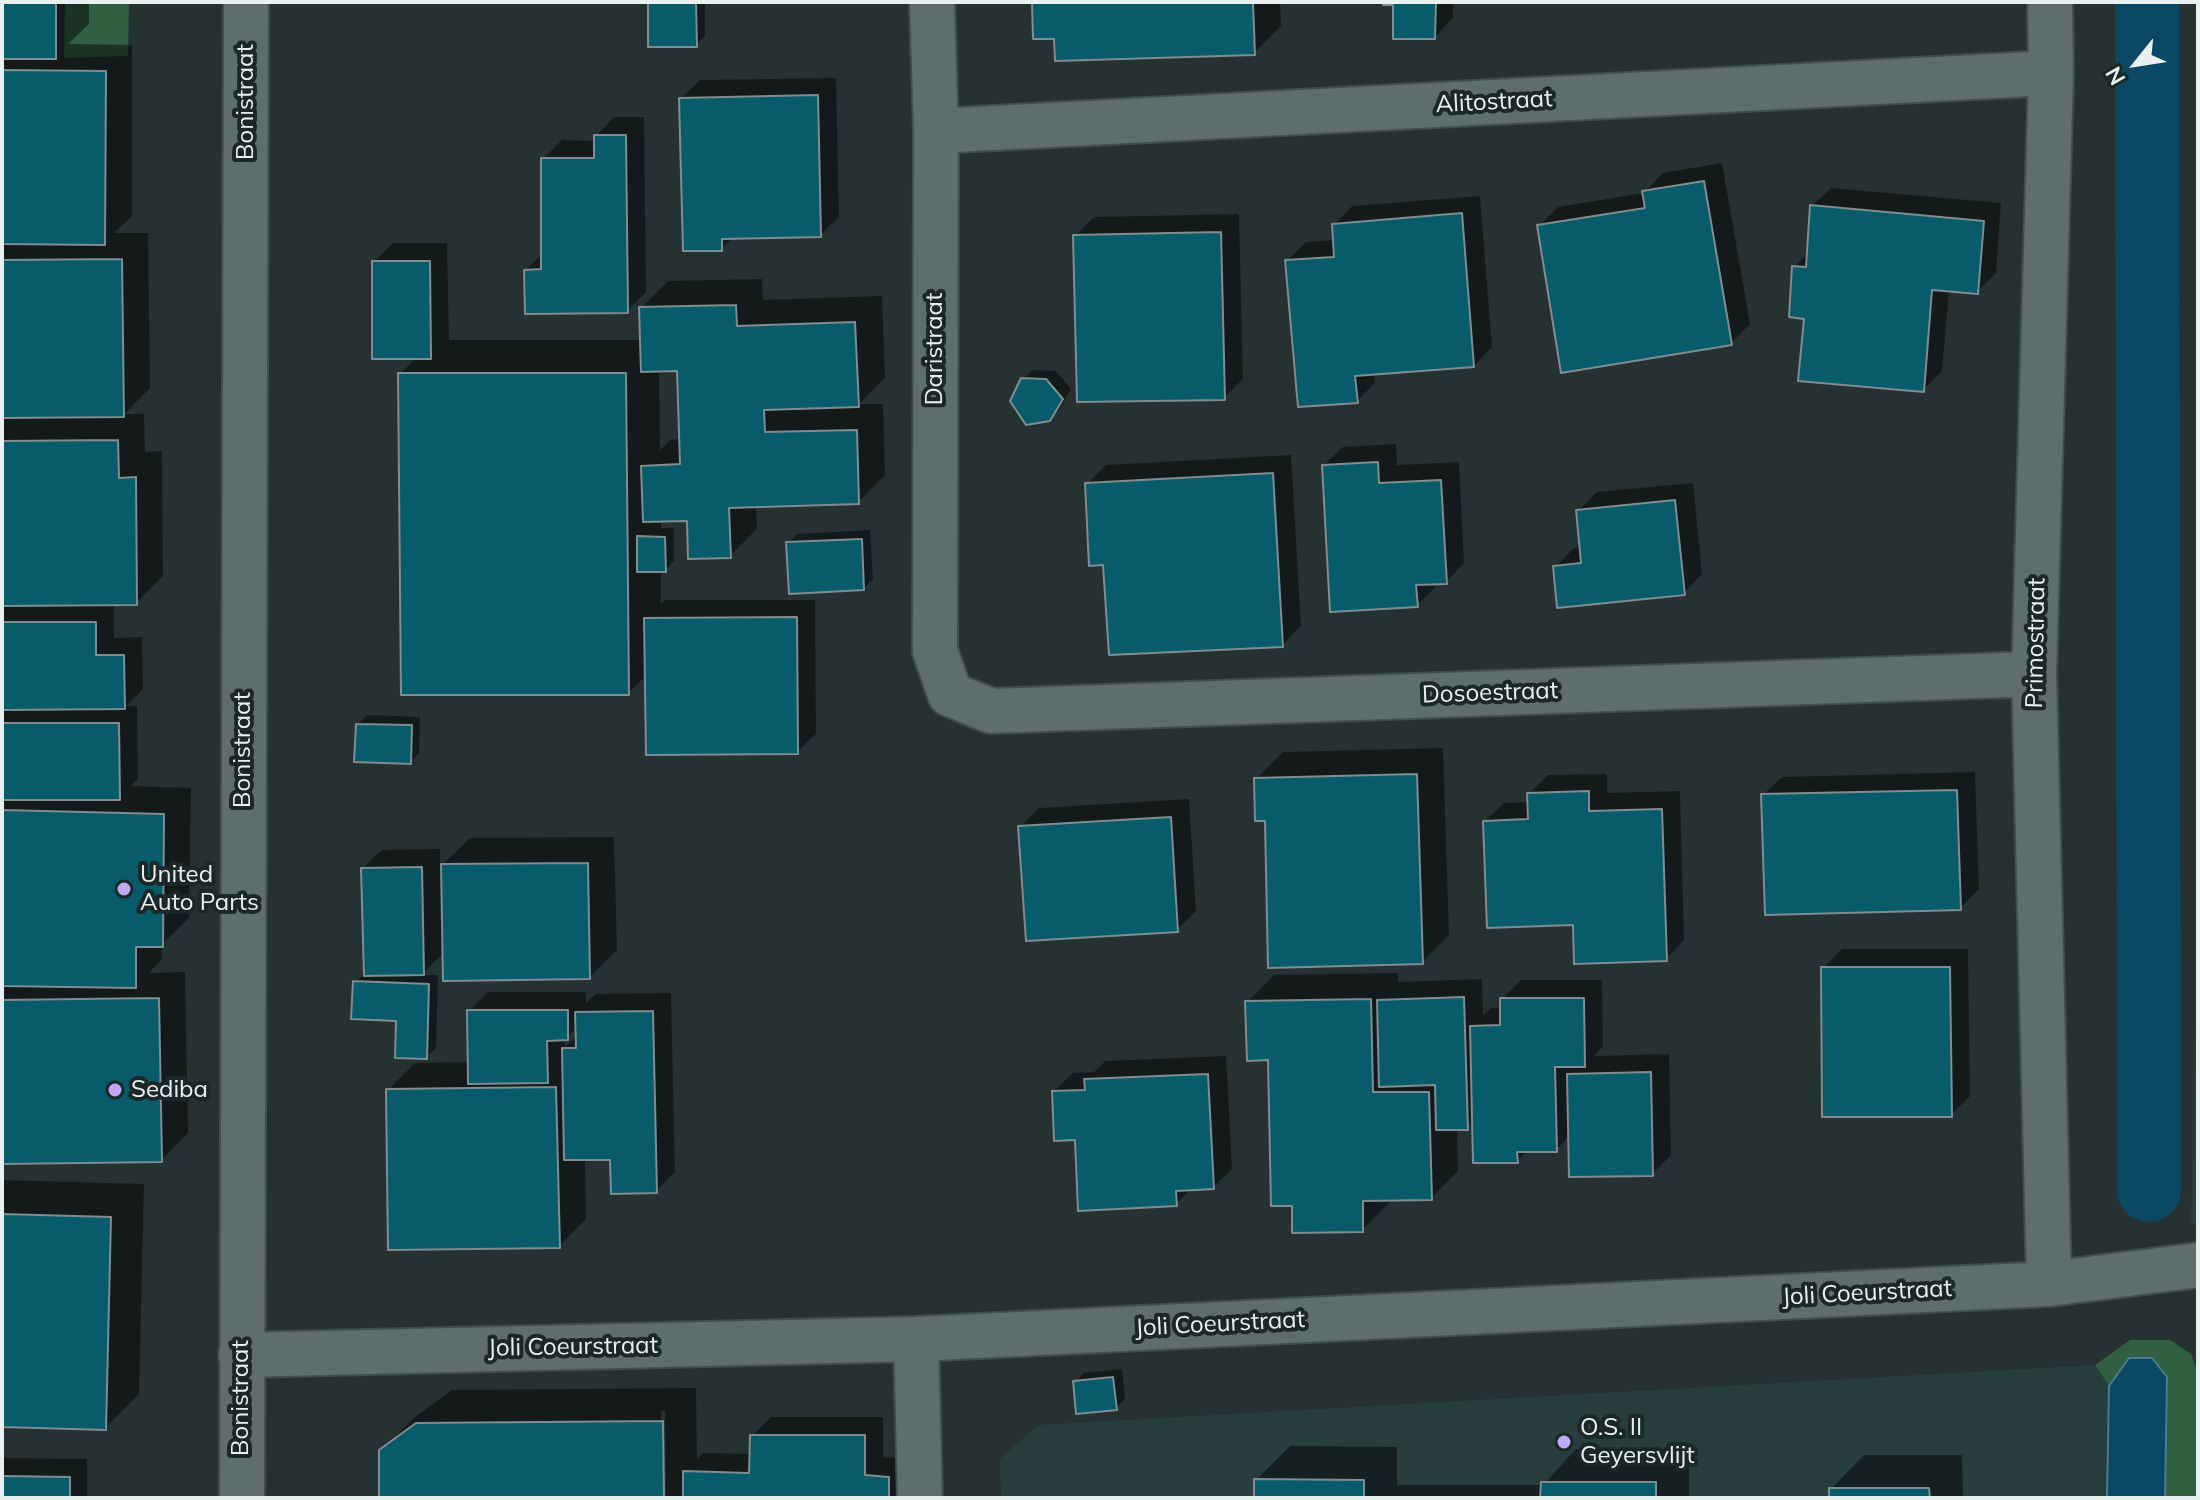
<!DOCTYPE html>
<html>
<head>
<meta charset="utf-8">
<style>
  body { margin:0 }
  #map { position:relative; width:2200px; height:1500px; overflow:hidden; background:#263232; font-family:Mulish,sans-serif }
  canvas { display:block }
  .frame { position:absolute; inset:0; border:4px solid #e8f0f0; pointer-events:none }
  .north { position:absolute; left:2096px; top:24px; width:80px; height:80px; -webkit-text-stroke:6px #1c2828; paint-order:stroke; rotate:240deg; font-size:22px; font-weight:700; line-height:32px; text-align:center; color:#e8f0f0 }
  .north::after { content:''; display:block; margin:auto; width:28px; height:36px; background:#e8f0f0; clip-path:polygon(50% 0,100% 100%,50% 72%,0 100%) }
</style>
</head>
<body>
<div id="map">
<canvas width="2200" height="1500"></canvas>
<div class="frame"></div>
<div class="north">N</div>
</div>
<script>
const ctx = document.querySelector('canvas').getContext('2d');
ctx.lineJoin = 'round';
function fillPath(path, color) {
  ctx.fillStyle = color;
  ctx.fill(path, 'evenodd');
}
function shape(rows) {
  const path = new Path2D();
  for (const r of rows) {
    path.moveTo(r[0], r[1]);
    for (let i = 2; i < r.length; i += 2) path.lineTo(r[i], r[i + 1]);
  }
  return path;
}
function trace(path, color, width, dash) {
  ctx.strokeStyle = color;
  ctx.lineWidth = width;
  ctx.lineCap = dash ? 'butt' : 'round';
  ctx.setLineDash(dash || []);
  ctx.stroke(path);
}
function write(font, color, halo, rows, align = 'center') {
  ctx.font = font + ' Mulish,sans-serif';
  ctx.lineWidth = 8;
  ctx.setLineDash([]);
  ctx.textBaseline = 'middle';
  ctx.strokeStyle = halo;
  ctx.fillStyle = color;
  for (const [text, x, y, turn = 0] of rows) {
    ctx.save();
    ctx.translate(x, y);
    ctx.rotate((+turn || 0) * Math.PI / 180);
    ctx.textAlign = isNaN(turn) ? turn : align;
    if (halo) ctx.strokeText(text, 0, 0);
    ctx.fillText(text, 0, 0);
    ctx.restore();
  }
}
fillPath(shape([
  [2198,934,2198,1223,2191,1223],
  [2095,1365,2109,1386,2107,1498,1001,1498,1000,1459,1038,1425]
]), '#283d3d');
fillPath(shape([
  [65,2,129,2,128,56,64,58],
  [2130,1340,2170,1340,2191,1354,2198,1374,2198,1498,2165,1498,2167,1378,2152,1358,2129,1358,2109,1386,2095,1365]
]), '#305f41');
const water = shape([
  [2129,1358,2152,1358,2167,1377,2165,1498,2107,1498,2109,1386,2129,1358]
]);
fillPath(water, '#0b4864');
trace(water, '#4d7a8e', 2);
fillPath(shape([
  [2,2,89,2,89,24,68,44,132,45,132,216,114,233,148,233,150,388,124,414,144,414,145,452,162,451,163,576,136,603,114,603,114,638,142,637,143,689,126,706,137,706,138,779,130,786,191,788,189,918,162,944,162,959,149,973,185,972,188,1133,161,1160,2,1162],
  [650,2,705,2,705,36,696,45],
  [1034,2,1280,2,1281,26,1254,53,1056,37],
  [1385,2,1453,2,1453,18,1435,37,1395,2],
  [836,78,839,217,820,235,733,237,721,249,681,98,700,80],
  [614,117,644,117,646,292,627,311,526,270,543,253,543,159,562,140,596,141,596,136],
  [1722,163,1750,324,1731,343,1539,226,1558,207,1644,193,1663,173],
  [1831,188,2001,203,1996,273,1977,292,1949,290,1942,371,1923,390,1806,317,1794,267,1809,253,1812,206],
  [1480,196,1492,347,1474,366,1374,373,1375,383,1357,401,1287,261,1306,242,1335,240,1334,225,1352,206],
  [1239,214,1243,379,1224,398,1075,236,1094,217],
  [393,243,447,243,449,340,642,340,641,308,668,281,762,279,763,300,882,296,885,378,859,404,883,404,885,475,858,502,756,505,757,529,730,556,689,519,661,520,661,528,674,528,674,561,665,570,661,570,661,604,665,600,815,600,816,734,797,752,647,675,628,693,400,374,417,357,374,262],
  [659,369,679,369,681,439,670,440,660,450],
  [1032,370,1056,371,1071,389,1059,410,1050,420,1023,380],
  [1396,444,1397,465,1459,462,1464,563,1446,582,1435,582,1436,587,1417,605,1324,465,1343,447],
  [1291,455,1301,626,1282,645,1105,563,1087,484,1106,465],
  [1693,483,1702,574,1684,593,1555,567,1574,548,1582,547,1578,511,1597,492],
  [870,530,873,579,864,588,788,543,797,534],
  [367,715,420,717,419,753,410,762,358,724],
  [1443,748,1449,935,1422,962,1267,819,1256,779,1283,752],
  [1975,772,1979,889,1960,908,1763,795,1782,777],
  [1607,774,1607,793,1680,791,1684,940,1666,959,1485,821,1504,803,1530,802,1529,794,1548,775],
  [1189,799,1196,911,1177,930,1020,827,1039,808],
  [614,837,617,950,590,977,444,952,422,975,438,975,436,1048,426,1057,398,1019,355,982,366,973,363,868,382,850,440,849,440,867,470,838],
  [1842,949,1968,949,1970,1096,1951,1115,1823,968],
  [1398,973,1398,982,1482,979,1483,1016,1491,1008,1502,1008,1502,999,1521,980,1602,980,1603,1046,1594,1056,1669,1054,1671,1155,1652,1174,1570,1135,1556,1150,1528,1150,1517,1161,1474,1121,1467,1128,1457,1128,1458,1171,1431,1198,1389,1199,1389,1203,1362,1230,1294,1204,1270,1058,1247,1002,1274,975],
  [488,992,586,992,586,1003,596,994,671,993,675,1172,656,1191,612,1158,585,1158,586,1219,559,1246,388,1090,415,1063,470,1062,469,1011],
  [577,1028,578,1035,565,1047,565,1038],
  [1226,1056,1232,1169,1213,1187,1192,1188,1176,1204,1077,1138,1054,1091,1073,1073,1094,1072,1105,1061],
  [2,1180,144,1184,139,1394,105,1428,2,1425],
  [1122,1369,1125,1399,1116,1408,1075,1382,1084,1373],
  [696,1388,697,1460,703,1453,752,1454,752,1436,771,1417,883,1417,883,1457,907,1459,907,1498,666,1498,665,1411,661,1411,662,1498,381,1498,381,1451,415,1417,452,1390],
  [1290,1446,1397,1447,1397,1485,1543,1485,1576,1449,1689,1449,1689,1496,1831,1496,1831,1489,1864,1455,1962,1455,1963,1498,1256,1498,1256,1480],
  [2,1458,87,1459,87,1498,2,1498]
]), '#0007');
trace(shape([
  [2147,2,2149,1190]
]), '#0b4864', 64);
const building = shape([
  [2,2,56,2,56,59,2,59,2,2],
  [648,2,696,2,697,47,648,47,648,2],
  [1032,2,1253,2,1255,55,1055,61,1054,39,1033,39,1032,2],
  [1383,2,1436,2,1435,39,1393,39,1393,5,1383,5,1383,2],
  [2,70,106,71,105,245,2,244,2,70],
  [818,95,821,237,722,239,722,251,683,251,679,98,818,95],
  [594,135,626,135,628,313,525,314,524,270,541,269,541,158,594,158,594,135],
  [1704,181,1732,345,1561,373,1537,225,1645,208,1642,191,1704,181],
  [1810,205,1984,221,1978,294,1932,290,1924,392,1798,381,1804,319,1789,317,1792,266,1806,267,1810,205],
  [1462,213,1474,367,1355,376,1358,403,1298,407,1285,260,1334,257,1332,224,1462,213],
  [1221,232,1225,400,1077,402,1073,235,1221,232],
  [122,259,124,417,2,418,2,260,122,259],
  [372,261,430,261,431,359,372,359,372,261],
  [736,305,737,326,855,322,859,407,764,410,765,432,857,430,859,504,729,508,731,558,688,559,687,521,643,522,641,466,680,464,677,371,641,372,639,307,736,305],
  [398,373,626,373,629,695,401,695,398,373],
  [1021,378,1046,379,1063,399,1050,421,1026,425,1010,401,1021,378],
  [118,440,119,478,136,477,137,605,2,606,2,441,118,440],
  [1378,462,1379,483,1441,480,1447,584,1416,585,1418,607,1330,612,1322,465,1378,462],
  [1273,473,1283,647,1109,655,1103,565,1089,566,1085,483,1273,473],
  [1675,500,1685,595,1557,608,1553,566,1581,563,1576,510,1675,500],
  [637,536,665,537,666,572,637,572,637,536],
  [862,539,864,590,789,594,786,542,862,539],
  [797,617,798,754,646,755,644,618,797,617],
  [2,622,96,622,96,655,124,655,125,709,2,710,2,622],
  [2,723,119,723,120,800,2,800,2,723],
  [356,724,412,725,411,764,354,762,356,724],
  [1417,774,1423,964,1268,968,1265,821,1255,821,1254,778,1417,774],
  [1957,790,1961,910,1765,915,1761,794,1957,790],
  [1589,791,1589,811,1662,809,1667,961,1574,964,1573,925,1487,928,1483,821,1528,819,1527,793,1589,791],
  [2,810,164,814,163,947,136,947,136,988,2,986,2,810],
  [1171,817,1178,932,1026,941,1018,826,1171,817],
  [588,863,590,979,443,981,441,864,588,863],
  [422,867,424,975,364,976,361,868,422,867],
  [1821,967,1950,967,1952,1117,1822,1117,1821,967],
  [353,981,429,984,427,1059,395,1058,396,1021,351,1019,353,981],
  [1464,997,1468,1130,1436,1130,1435,1085,1379,1087,1377,1000,1464,997],
  [159,998,162,1162,2,1164,2,1000,159,998],
  [1500,998,1584,998,1585,1067,1555,1067,1557,1152,1517,1152,1518,1163,1473,1163,1470,1026,1500,1025,1500,998],
  [1371,999,1373,1092,1429,1092,1432,1200,1363,1201,1363,1232,1292,1233,1292,1206,1271,1206,1268,1060,1247,1061,1245,1001,1371,999],
  [467,1010,568,1010,568,1040,547,1041,548,1083,468,1084,467,1010],
  [653,1011,657,1193,611,1194,610,1160,564,1160,562,1048,576,1048,575,1012,653,1011],
  [1651,1072,1653,1176,1569,1177,1567,1074,1651,1072],
  [1208,1074,1214,1189,1176,1191,1177,1206,1078,1211,1075,1140,1054,1141,1052,1091,1085,1090,1084,1079,1208,1074],
  [556,1087,560,1248,388,1250,386,1089,556,1087],
  [2,1214,111,1217,106,1430,2,1427,2,1214],
  [1113,1377,1117,1410,1076,1414,1073,1381,1113,1377],
  [663,1421,664,1498,379,1498,379,1450,416,1423,663,1421],
  [750,1435,865,1435,865,1475,889,1477,889,1498,683,1498,683,1471,749,1473,750,1435],
  [2,1476,70,1477,70,1498,2,1498,2,1476],
  [1254,1479,1364,1480,1364,1498,1254,1498,1254,1479],
  [1541,1482,1656,1482,1656,1498,1540,1498,1541,1482],
  [1829,1488,1929,1488,1930,1498,1829,1498,1829,1488]
]);
fillPath(building, '#075b6b');
trace(building, '#7f8d90', 2);
const minor = shape([
  [932,2,936,131,935,651,950,694,991,711,2034,674],
  [936,131,2051,73],
  [2049,1284,2034,674,2051,73,2050,2],
  [916,1339,920,1498],
  [241,1355,916,1339,2049,1284,2198,1265],
  [242,1498,246,2]
]);
trace(minor, '#424d4d', 48);
trace(minor, '#606d6d', 44);
for (const [x, y, r, color] of [
  [124,889,8,"#bda9f5"],
  [115,1090,8,"#bda9f5"],
  [1564,1442,8,"#bda9f5"]
]) {
  const dot = new Path2D();
  dot.arc(x, y, r, 0, 2 * Math.PI);
  ctx.fillStyle = color;
  ctx.fill(dot);
  trace(dot, '#1c2828', 3);
}
write('24px', '#e8f0f0', '#1c2828', [
  ["Bonistraat",246,102,-90],
  ["Alitostraat",1494,102,-3],
  ["Daristraat",935,349,-90],
  ["Primostraat",2036,643,-89],
  ["Dosoestraat",1490,693,-2],
  ["Bonistraat",243,750,-90],
  ["Joli Coeurstraat",1867,1293,-3],
  ["Joli Coeurstraat",1220,1324,-3],
  ["Joli Coeurstraat",573,1347,-1],
  ["Bonistraat",241,1398,-90]
]);
write('24px', '#e8f0f0', '#1c2828', [
  ["United",140,875],
  ["Auto Parts",140,903],
  ["Sediba",131,1090],
  ["O.S. II",1580,1428],
  ["Geyersvlijt",1580,1456]
], 'left');
</script>
</body>
</html>
